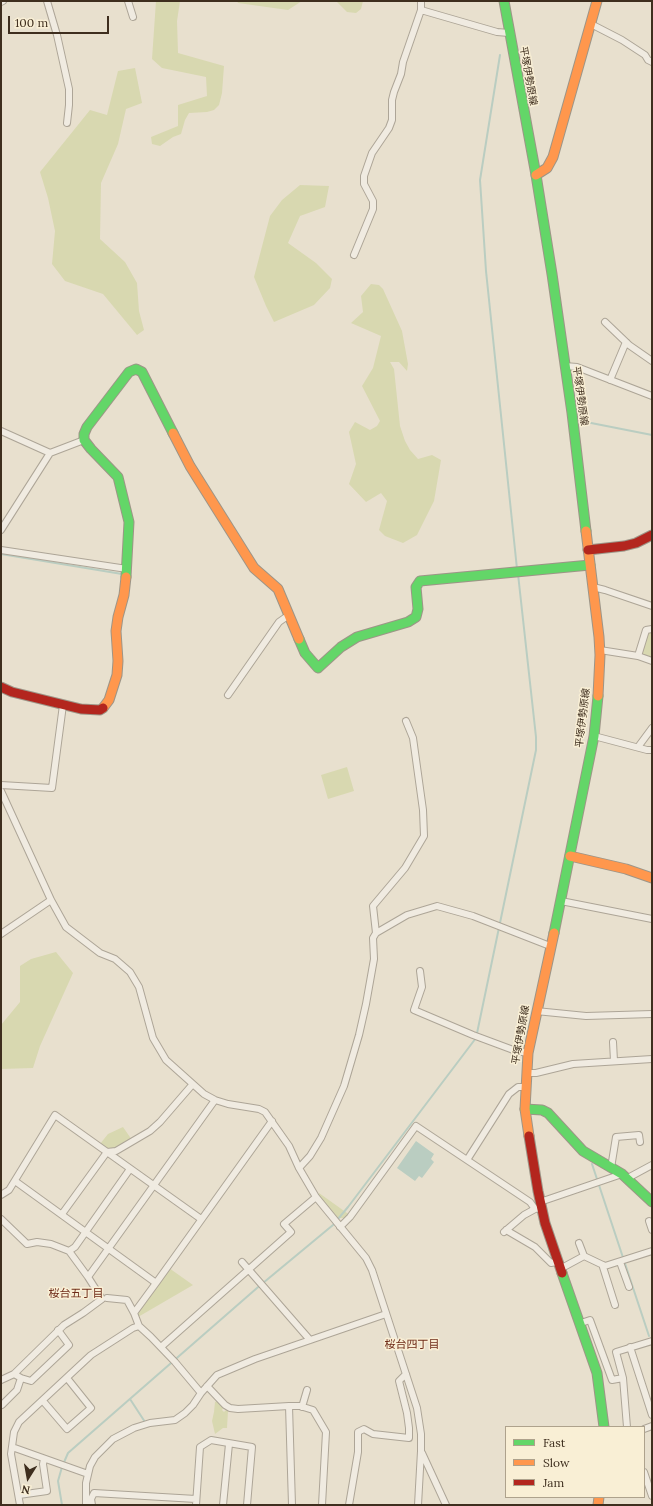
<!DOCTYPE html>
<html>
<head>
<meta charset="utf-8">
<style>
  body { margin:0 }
  #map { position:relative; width:653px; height:1506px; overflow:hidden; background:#e8e0ce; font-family:Lora,serif }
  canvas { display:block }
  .frame { position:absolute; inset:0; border:2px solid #3e2e1e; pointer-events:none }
  .legend { position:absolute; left:505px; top:1426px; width:140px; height:72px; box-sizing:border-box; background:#f9efd5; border:1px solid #aea28c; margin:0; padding:5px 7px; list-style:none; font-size:12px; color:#3e2e1e }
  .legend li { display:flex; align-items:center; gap:8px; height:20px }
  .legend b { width:20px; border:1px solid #aea28c }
  .north { position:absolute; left:8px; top:1458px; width:40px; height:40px; -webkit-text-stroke:3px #f9efd5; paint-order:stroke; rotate:191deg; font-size:11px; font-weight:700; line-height:16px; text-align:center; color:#3e2e1e }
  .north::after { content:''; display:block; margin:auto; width:14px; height:18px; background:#3e2e1e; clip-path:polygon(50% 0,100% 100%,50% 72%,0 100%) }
  .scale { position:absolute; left:8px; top:16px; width:101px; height:18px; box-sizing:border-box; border:2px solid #3e2e1e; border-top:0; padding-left:5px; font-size:12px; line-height:14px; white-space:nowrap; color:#3e2e1e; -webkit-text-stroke:3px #f9efd5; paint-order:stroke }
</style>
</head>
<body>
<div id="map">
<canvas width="653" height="1506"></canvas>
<div class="frame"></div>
<ul class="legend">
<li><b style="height:5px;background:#63d668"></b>Fast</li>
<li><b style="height:5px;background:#ff974d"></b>Slow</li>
<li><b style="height:5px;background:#b3261e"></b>Jam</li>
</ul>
<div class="north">N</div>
<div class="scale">100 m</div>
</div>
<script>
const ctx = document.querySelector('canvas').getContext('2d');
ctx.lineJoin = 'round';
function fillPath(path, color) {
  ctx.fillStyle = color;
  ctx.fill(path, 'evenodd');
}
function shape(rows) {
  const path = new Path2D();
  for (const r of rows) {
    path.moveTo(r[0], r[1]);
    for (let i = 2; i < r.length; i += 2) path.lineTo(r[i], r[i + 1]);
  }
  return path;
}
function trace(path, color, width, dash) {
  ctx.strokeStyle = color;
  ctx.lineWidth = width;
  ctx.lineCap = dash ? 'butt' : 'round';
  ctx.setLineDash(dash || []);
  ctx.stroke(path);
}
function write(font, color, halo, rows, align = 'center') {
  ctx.font = font + ' Lora,"Noto Sans JP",serif';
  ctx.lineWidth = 3;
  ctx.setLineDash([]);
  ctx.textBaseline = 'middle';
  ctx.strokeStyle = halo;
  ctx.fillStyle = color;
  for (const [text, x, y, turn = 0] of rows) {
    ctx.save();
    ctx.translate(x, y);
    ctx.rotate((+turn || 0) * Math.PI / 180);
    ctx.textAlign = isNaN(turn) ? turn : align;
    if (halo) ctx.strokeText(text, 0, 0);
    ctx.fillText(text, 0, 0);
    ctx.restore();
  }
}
fillPath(shape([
  [156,1,180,1,177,21,178,53,224,66,222,93,219,105,214,110,207,112,189,113,185,120,181,134,173,137,160,146,152,144,151,137,178,126,178,105,207,96,206,77,162,68,152,59],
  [237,1,302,1,288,10,238,3],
  [336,1,363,1,361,9,356,13,347,12],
  [135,68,142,103,126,109,118,144,101,183,100,239,125,262,137,283,139,311,144,330,137,335,103,294,65,281,52,264,55,231,48,198,40,172,90,110,107,115,118,71],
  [300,185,329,186,325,207,300,216,288,243,316,263,332,279,330,288,314,305,274,322,266,306,254,277,270,216,282,200],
  [371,284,379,285,383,289,402,331,408,364,407,371,399,362,390,362,394,369,400,426,405,441,410,450,418,459,432,455,441,460,434,501,417,535,403,543,385,536,379,530,387,501,381,493,366,502,349,484,356,464,349,432,355,422,370,430,377,426,380,421,362,386,373,368,381,336,351,323,363,312,361,296],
  [647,632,652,632,652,659,643,656,641,653],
  [347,767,354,791,328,799,321,775],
  [56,952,73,973,40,1046,33,1068,1,1069,1,1025,20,1002,20,966,31,959],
  [123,1127,132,1140,118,1148,109,1149,100,1144,108,1134],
  [319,1193,347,1213,350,1214,346,1218,336,1218,319,1195],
  [169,1268,193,1285,138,1317,135,1314],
  [217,1401,223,1408,222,1410,224,1412,226,1410,228,1411,227,1428,223,1428,215,1434,212,1421,214,1412,215,1402]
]), '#d8d8b0');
fillPath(shape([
  [416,1141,434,1154,431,1159,434,1162,422,1178,419,1176,415,1181,397,1168]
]), '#bacdc1');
trace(shape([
  [500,55,480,180,486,271,517,569],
  [581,421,652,435],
  [1,554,122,574],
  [592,1164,649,1336],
  [130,1399,145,1422],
  [62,1505,58,1481,62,1467,68,1453,257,1288,333,1225,348,1207,476,1038,536,750,536,737,518,574]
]), '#bacdc1', 2);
const street = shape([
  [47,1,57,35,69,89,69,105,67,123],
  [128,1,133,17],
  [1,2,3,1],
  [421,10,497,32,509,33],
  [591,24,622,40,645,55,648,60,652,62],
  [354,255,373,209,373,201,364,184,364,176,372,153,389,128,392,120,392,100,394,92,401,74,403,62,421,10,421,1],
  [605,322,629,345,652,361],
  [565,366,577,367,652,396],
  [610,380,626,342],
  [1,431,50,453,84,440],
  [1,530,50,453],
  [1,550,127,569],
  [593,587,605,590,652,606],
  [600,650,638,656,652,661],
  [638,656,646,630,652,629],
  [228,695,279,622,289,615],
  [594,736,647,750,652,750],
  [638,747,652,728],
  [1,785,52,788,63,705],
  [1,791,51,900,66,927,100,953,115,959,130,972,139,987,153,1038,166,1060,204,1094,215,1100,228,1104,259,1109,265,1112,289,1146,299,1168,316,1197,366,1258,372,1270,417,1408,421,1434,421,1451,418,1505],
  [561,901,652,919],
  [376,933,373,906,405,868,424,836,423,810,413,738,406,721],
  [1,934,51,900],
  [420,971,422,987,414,1010,473,1035,516,1051,528,1053],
  [536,1011,586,1016,652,1014],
  [613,1042,614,1061],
  [526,1073,536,1073,573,1064,652,1059],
  [467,1160,509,1094,518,1087,525,1087],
  [299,1168,310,1156,321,1138,344,1086,359,1035,366,1004,374,959,373,938,376,933,407,915,437,906,473,916,550,946],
  [611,1168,616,1137,639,1135,640,1142],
  [626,1179,652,1165],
  [15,1181,156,1283,272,1121],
  [1,1195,9,1190,55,1115,201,1219],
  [540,1202,622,1174],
  [62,1214,107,1152,116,1151,150,1131,160,1122,192,1085],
  [1,1219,27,1244,37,1242,51,1244,69,1251],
  [649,1221,652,1230],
  [340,1227,350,1217,416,1126,530,1202,535,1209,541,1208],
  [506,1230,535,1247,551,1263,557,1262],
  [504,1232,524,1215,535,1209],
  [579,1243,584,1256],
  [242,1262,310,1340],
  [620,1262,629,1287],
  [603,1265,603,1267,615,1305],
  [560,1269,584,1256,605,1266,652,1251],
  [88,1277,69,1251,75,1247,130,1169],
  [107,1298,127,1300,134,1313,156,1283],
  [134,1313,139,1326],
  [581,1323,590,1320,612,1380,623,1378],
  [161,1347,291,1232,284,1224,316,1197],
  [630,1347,652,1415],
  [21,1378,31,1381,69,1345,58,1330],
  [1,1380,14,1374],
  [207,1386,225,1405,230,1408,238,1409,289,1406,292,1505],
  [43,1401,67,1429,91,1408,67,1378],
  [2,1405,17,1390,21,1378,14,1374,64,1325,83,1313,102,1299,88,1277,215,1100],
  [289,1406,300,1406,313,1410,326,1432,322,1505],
  [302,1407,307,1390],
  [627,1427,623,1378,616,1352,652,1341],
  [644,1429,652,1426],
  [12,1447,88,1474],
  [422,1453,446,1505],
  [644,1472,652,1496],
  [19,1495,47,1491,43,1464,44,1459],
  [20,1505,11,1454,14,1432,19,1422,91,1355,133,1328,139,1326,151,1337,175,1362,201,1393],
  [86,1505,86,1483,90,1466,95,1457,113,1439,134,1428,150,1423,175,1420,185,1413,193,1405,201,1393,217,1375,255,1359,386,1314],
  [92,1505,91,1499,94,1493,196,1499],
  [196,1505,200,1447,211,1440,252,1447,247,1505],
  [223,1505,229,1444],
  [349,1505,358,1452,358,1432,364,1429,373,1434,409,1438,409,1428,407,1413,399,1381,406,1374]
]);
const fast = shape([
  [504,1,536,175,552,274,572,413,586,531],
  [126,577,129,522,118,477,91,449,84,440,84,434,87,427,129,372,136,369,142,372,173,433],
  [299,639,305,653,318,668,341,647,357,637,408,622,416,617,418,609,416,587,420,581,590,565],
  [554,933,594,736,598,696],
  [525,1109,542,1110,548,1113,583,1151,622,1174,652,1202],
  [562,1273,597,1373,604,1427]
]);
const slow = shape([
  [536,175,547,168,553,157,597,1],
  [173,433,190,466,254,568,278,589,299,639],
  [586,531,599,637,600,655,598,696],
  [103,708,109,700,117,675,118,661,116,631,118,617,124,595,126,577],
  [570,856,626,869,652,878],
  [529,1136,525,1109,528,1053,554,933],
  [598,1505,599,1497]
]);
const jam = shape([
  [588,550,624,546,636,543,652,535],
  [1,687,12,692,81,709,100,710,103,708],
  [529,1136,538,1191,545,1223,562,1273]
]);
trace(street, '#ada597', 8);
trace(fast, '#9d9587', 11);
trace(slow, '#9d9587', 11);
trace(jam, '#9d9587', 11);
trace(street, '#f0ebe1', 6);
trace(fast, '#63d668', 9);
trace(slow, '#ff974d', 9);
trace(jam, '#b3261e', 9);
write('10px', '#3e2e1e', '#f9efd5', [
  ["平塚伊勢原線",528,76,80],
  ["平塚伊勢原線",580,396,82],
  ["平塚伊勢原線",583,718,-83],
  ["平塚伊勢原線",521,1035,-80]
]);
write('11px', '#6f2c19', '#f9efd5', [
  ["桜台五丁目",76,1294],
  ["桜台四丁目",412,1345]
]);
</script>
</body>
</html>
